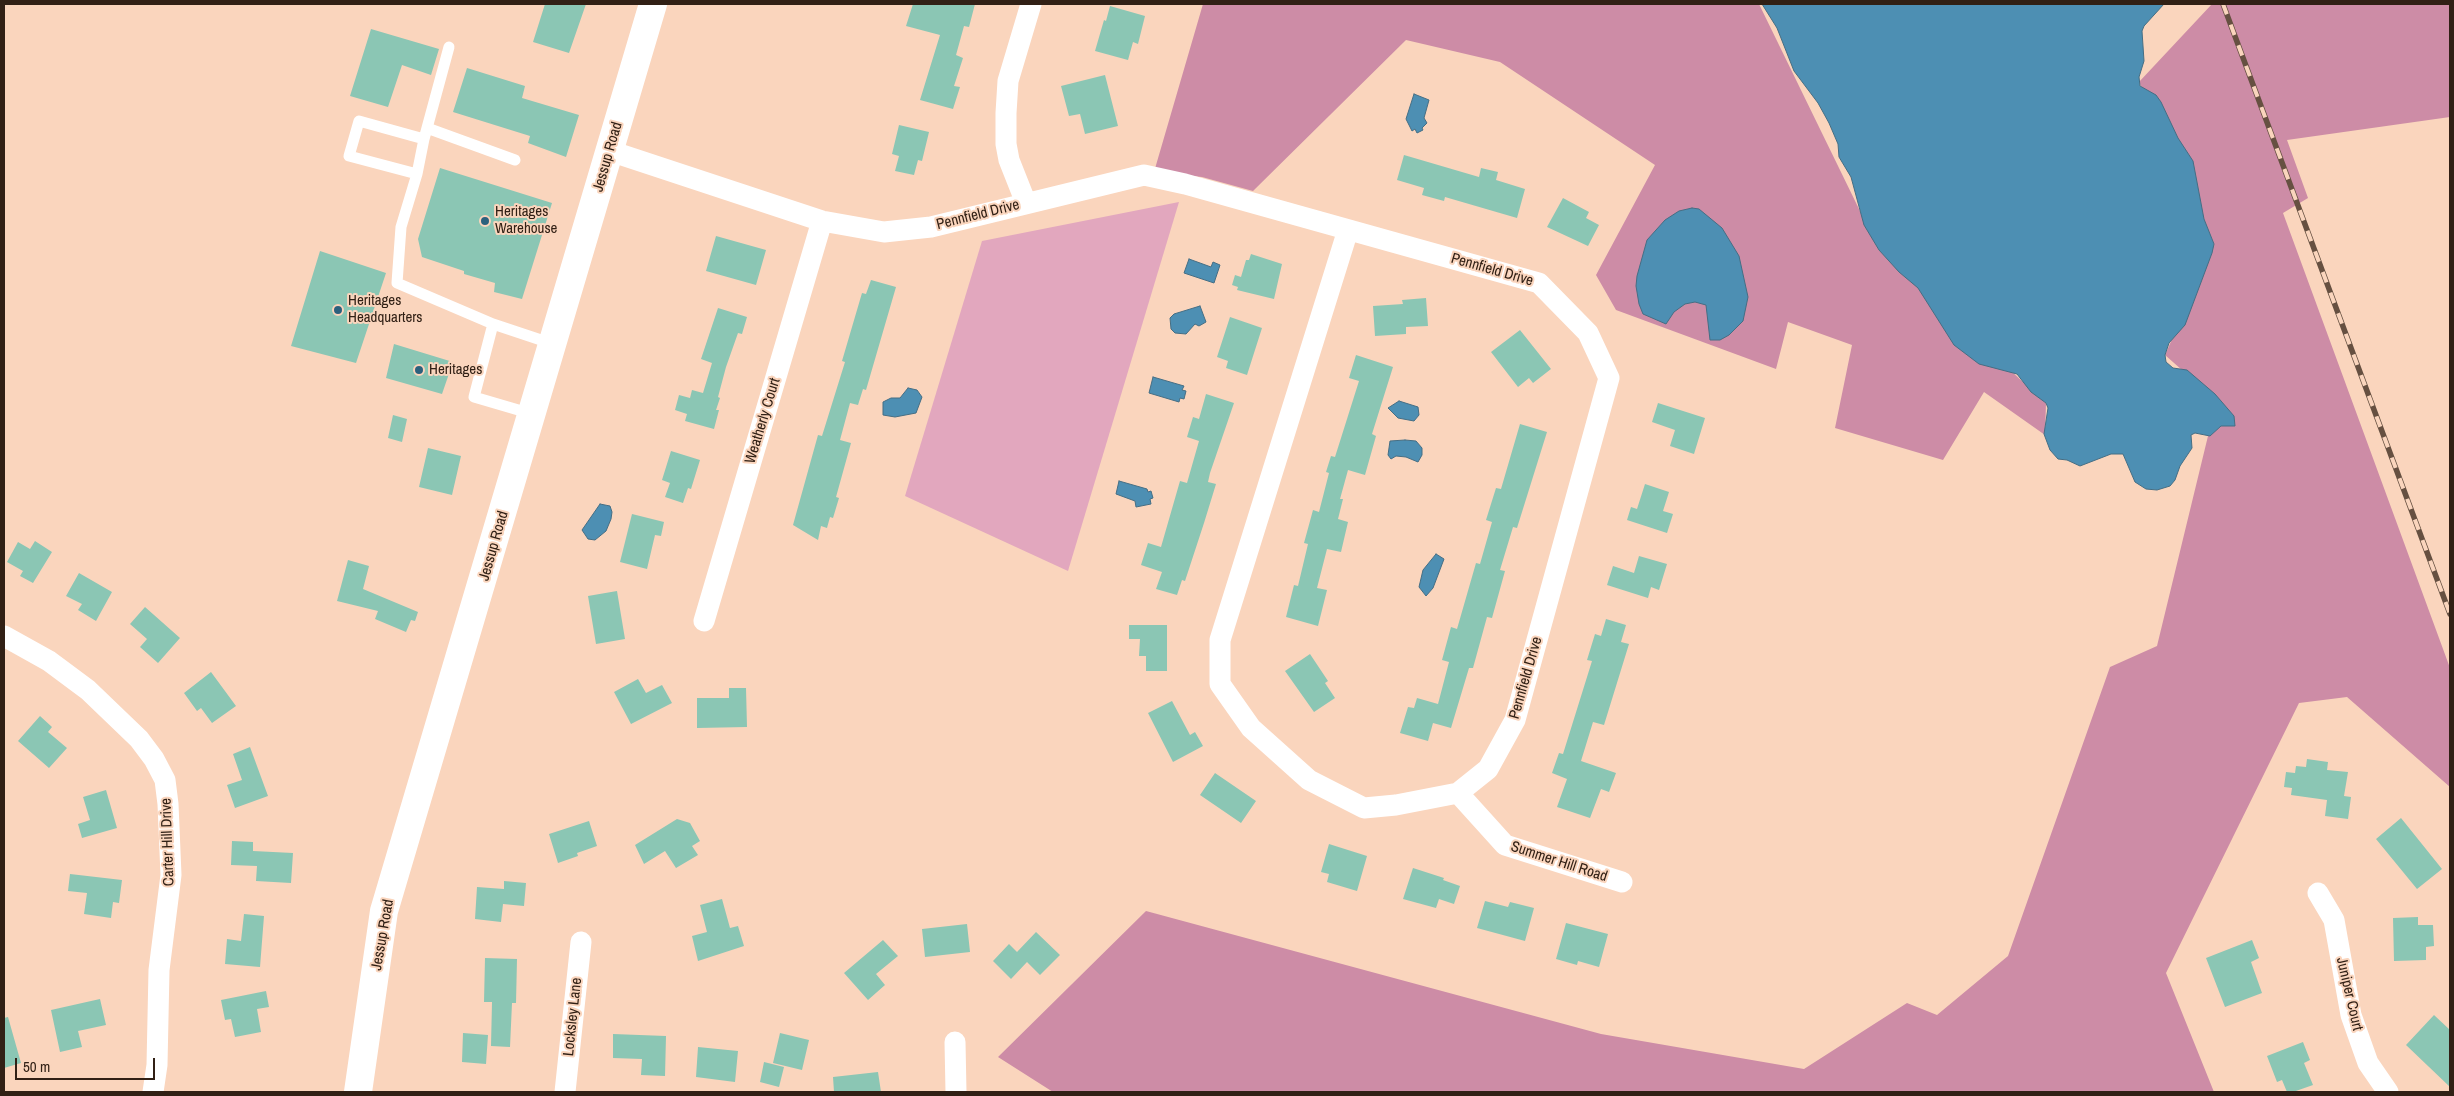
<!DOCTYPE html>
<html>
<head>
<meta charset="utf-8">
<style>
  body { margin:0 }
  #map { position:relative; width:2454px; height:1096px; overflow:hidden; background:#fad5bd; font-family:"Archivo Narrow",sans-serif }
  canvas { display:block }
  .frame { position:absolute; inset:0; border:5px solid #312015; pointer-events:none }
  .scale { position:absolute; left:15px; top:1058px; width:140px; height:22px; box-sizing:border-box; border:2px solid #312015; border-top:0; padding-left:6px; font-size:15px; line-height:18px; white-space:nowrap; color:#312015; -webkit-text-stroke:4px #fad5bd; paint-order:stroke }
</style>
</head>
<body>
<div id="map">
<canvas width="2454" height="1096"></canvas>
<div class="frame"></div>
<div class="scale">50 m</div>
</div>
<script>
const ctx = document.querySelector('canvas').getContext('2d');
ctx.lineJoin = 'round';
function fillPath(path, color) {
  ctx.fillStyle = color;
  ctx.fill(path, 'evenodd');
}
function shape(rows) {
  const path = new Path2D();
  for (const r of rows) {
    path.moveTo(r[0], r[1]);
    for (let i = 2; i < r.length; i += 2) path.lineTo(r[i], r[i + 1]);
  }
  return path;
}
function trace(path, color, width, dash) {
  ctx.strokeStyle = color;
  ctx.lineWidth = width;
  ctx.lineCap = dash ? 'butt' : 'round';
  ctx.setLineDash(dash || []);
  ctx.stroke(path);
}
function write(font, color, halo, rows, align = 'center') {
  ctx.font = font + ' "Archivo Narrow",sans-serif';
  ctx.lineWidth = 4;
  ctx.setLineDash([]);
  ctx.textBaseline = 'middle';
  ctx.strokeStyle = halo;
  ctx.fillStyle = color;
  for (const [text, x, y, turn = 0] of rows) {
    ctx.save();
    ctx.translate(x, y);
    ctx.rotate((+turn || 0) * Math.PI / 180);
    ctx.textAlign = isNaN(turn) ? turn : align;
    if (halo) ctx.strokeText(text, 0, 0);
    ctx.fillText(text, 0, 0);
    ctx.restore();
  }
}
fillPath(shape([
  [1179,202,1068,571,905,496,982,241]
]), '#e2a7be');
fillPath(shape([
  [1203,4,1759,4,1879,250,2046,403,2045,435,1984,392,1943,460,1835,428,1852,345,1788,322,1776,369,1616,310,1596,275,1655,165,1500,62,1406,40,1253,191,1202,177,1154,172],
  [2212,4,2450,4,2450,117,2287,140,2308,198,2283,213,2450,668,2450,787,2347,697,2299,703,2166,973,2214,1092,1053,1092,998,1057,1146,911,1601,1034,1804,1069,1907,1003,1937,1015,2008,956,2110,667,2157,646,2208,436,2234,416,2165,355,2214,244,2139,82]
]), '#cd8ca6');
const water = shape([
  [1762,4,2164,4,2144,26,2142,31,2144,61,2139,77,2140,86,2156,95,2161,102,2178,138,2193,161,2204,219,2214,244,2212,253,2185,325,2169,343,2165,355,2166,362,2173,368,2187,370,2215,394,2234,416,2235,426,2221,426,2210,436,2195,433,2191,435,2192,448,2180,466,2175,480,2170,486,2157,490,2146,489,2135,482,2123,454,2111,454,2080,466,2067,460,2058,459,2050,450,2044,434,2048,408,2046,403,2031,392,2017,374,1979,364,1954,345,1918,288,1899,272,1879,250,1864,225,1851,177,1839,157,1838,144,1829,123,1818,103,1794,71,1777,28,1762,4],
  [1414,94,1429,100,1424,118,1427,123,1422,128,1423,130,1417,133,1415,129,1412,131,1406,119,1414,94],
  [1692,208,1699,209,1722,228,1739,256,1748,297,1743,321,1729,335,1720,340,1710,340,1706,305,1695,302,1685,304,1674,312,1666,324,1643,314,1639,304,1636,286,1637,276,1647,240,1665,220,1679,211,1692,208],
  [1189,259,1211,267,1213,262,1220,265,1214,283,1184,273,1189,259],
  [1200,306,1206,322,1199,326,1195,324,1186,334,1175,333,1171,329,1170,318,1174,314,1200,306],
  [1153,377,1184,386,1182,390,1186,391,1184,399,1180,398,1179,402,1149,393,1153,377],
  [908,388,917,390,922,397,916,413,895,417,883,415,883,402,891,398,900,398,908,388],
  [1399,401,1418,407,1419,415,1414,421,1398,418,1388,408,1399,401],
  [1405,440,1416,441,1422,448,1422,455,1418,462,1406,457,1396,456,1391,459,1388,455,1390,441,1405,440],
  [1119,481,1147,489,1148,492,1151,491,1153,498,1150,499,1151,504,1136,507,1135,501,1116,494,1119,481],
  [600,504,610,506,612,512,611,519,606,531,595,540,588,539,582,530,600,504],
  [1436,554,1444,559,1433,588,1426,596,1419,587,1423,570,1436,554]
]);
fillPath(water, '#4d8fb3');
trace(water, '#456e84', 1);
fillPath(shape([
  [545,4,586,4,569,53,533,42],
  [913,4,975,4,969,27,964,26,956,55,963,58,954,86,960,87,953,109,920,100,940,35,906,26],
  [1110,6,1145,16,1138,44,1133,42,1128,60,1095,51,1104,20,1106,21],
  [371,29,439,49,431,75,402,65,388,107,350,96],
  [467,68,525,86,522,98,579,115,566,157,528,143,530,136,453,112],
  [1105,75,1118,126,1085,134,1080,114,1069,116,1061,86],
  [899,125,929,132,922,161,918,160,914,175,895,171,899,156,892,154],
  [1404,155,1479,177,1481,168,1498,172,1496,180,1525,189,1517,218,1445,197,1444,201,1422,195,1424,188,1397,180],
  [440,168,552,203,522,299,494,292,495,283,464,274,464,271,422,257,418,239],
  [1563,198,1589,212,1586,218,1599,225,1588,246,1547,227],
  [716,236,766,250,756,285,706,271],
  [320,251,386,273,356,363,291,346],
  [1251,254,1282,264,1274,299,1237,290,1238,287,1232,285,1235,275,1241,277,1246,260,1249,260],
  [871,280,896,287,866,390,863,389,858,405,850,403,840,440,851,443,836,497,839,498,833,518,830,517,827,528,821,526,818,540,793,525,818,435,822,436,845,362,842,361,862,293,866,294],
  [1426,298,1428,326,1406,327,1406,334,1375,336,1373,306,1403,304,1402,300],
  [718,308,747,317,742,334,738,333,726,367,718,397,720,398,716,410,719,410,714,429,685,421,687,414,675,410,679,395,690,398,692,390,703,393,712,363,701,359],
  [1230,317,1262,328,1247,375,1226,368,1228,361,1217,357],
  [1520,330,1551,369,1533,383,1529,378,1518,387,1491,352],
  [394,344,453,362,442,394,386,378],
  [1356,355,1393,367,1372,434,1376,436,1365,475,1348,470,1340,499,1343,499,1338,519,1348,522,1341,552,1327,549,1317,588,1327,590,1318,626,1286,617,1294,585,1298,586,1308,544,1304,543,1313,510,1319,512,1329,473,1326,472,1331,456,1335,457,1359,381,1349,378],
  [1206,394,1234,403,1210,473,1208,482,1216,484,1204,523,1185,581,1182,580,1177,595,1156,589,1162,572,1141,565,1148,543,1161,547,1180,481,1187,483,1199,441,1187,437,1193,417,1199,419],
  [1658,403,1705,418,1694,454,1670,446,1675,430,1652,422],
  [393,415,407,419,402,442,388,438],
  [1520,424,1547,432,1517,528,1513,527,1500,570,1505,571,1492,618,1487,617,1473,668,1469,668,1451,728,1433,723,1428,741,1400,733,1408,707,1414,708,1417,698,1438,704,1449,662,1442,660,1451,627,1457,629,1476,563,1480,564,1492,522,1486,520,1496,488,1501,489],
  [428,448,461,456,452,495,419,487],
  [671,451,700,460,691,489,688,488,683,503,665,497,670,483,662,480],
  [1645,484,1669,492,1663,511,1673,514,1667,533,1627,520,1631,507,1637,509],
  [632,514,664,522,661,536,655,535,647,569,620,562],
  [35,541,52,552,33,583,20,576,23,571,7,562,18,542,30,549],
  [1639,556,1667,564,1659,590,1651,587,1648,598,1607,585,1613,566,1634,573],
  [348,560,369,566,363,589,418,612,415,621,411,620,406,632,375,619,378,611,337,601],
  [79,573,112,592,96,621,78,610,82,604,66,596],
  [617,591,625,639,596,644,588,596],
  [145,607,180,638,158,663,140,647,147,639,130,624],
  [1606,619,1626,625,1621,642,1629,644,1604,725,1593,722,1581,761,1616,773,1609,792,1601,789,1590,818,1557,807,1567,779,1552,773,1559,753,1563,754,1592,661,1587,660,1595,634,1601,636],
  [1129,625,1167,625,1167,671,1146,671,1146,656,1139,656,1140,639,1129,639],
  [1310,654,1328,681,1325,683,1335,698,1314,712,1285,671],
  [211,672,236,706,212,723,201,708,197,711,184,693],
  [638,679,646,693,662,685,672,703,631,724,614,692],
  [729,688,746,688,747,727,697,728,697,698,729,698],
  [1172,701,1190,735,1195,732,1203,746,1173,762,1148,713],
  [40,716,52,727,48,732,67,748,49,768,18,741],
  [250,747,268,796,235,808,227,785,242,780,233,754],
  [2307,759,2328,762,2327,770,2348,772,2344,796,2351,797,2348,819,2325,816,2327,800,2291,795,2292,788,2284,787,2286,772,2295,773,2296,766,2306,767],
  [1215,773,1256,801,1241,823,1200,795],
  [106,790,117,828,82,838,78,824,90,820,83,797],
  [2401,818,2442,869,2417,889,2376,839],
  [677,819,690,823,700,841,692,846,698,855,676,868,665,851,644,864,635,845],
  [589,821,597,846,577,853,578,856,558,863,549,834],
  [232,841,253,842,253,851,293,853,291,883,256,881,257,866,231,865],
  [1329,844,1367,856,1357,891,1327,882,1329,874,1321,872],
  [1413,868,1444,878,1443,880,1460,886,1454,904,1439,899,1436,908,1403,899],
  [70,874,122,880,119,903,113,902,111,918,84,914,87,893,68,891],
  [504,881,526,883,524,906,503,904,501,922,475,919,477,887,504,889],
  [722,899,730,928,738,926,744,946,698,961,692,936,707,932,700,905],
  [1485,901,1508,907,1510,902,1534,908,1525,941,1477,928],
  [244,914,264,916,260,967,225,964,227,939,241,941],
  [2418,917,2418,925,2433,925,2434,946,2426,947,2426,960,2394,961,2393,918],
  [1566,923,1608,934,1599,967,1578,961,1577,965,1556,959],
  [967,924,970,952,925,957,922,929],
  [1036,932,1060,955,1040,975,1027,962,1011,979,993,961,1009,944,1017,952],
  [883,940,898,956,876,974,885,985,868,1000,844,973],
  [2252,940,2259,958,2251,962,2262,993,2225,1007,2206,958],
  [485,958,517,959,516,1003,512,1003,510,1047,491,1046,492,1002,484,1002],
  [266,991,269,1007,257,1009,261,1032,235,1037,231,1019,225,1020,221,1000],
  [100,999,106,1025,78,1031,82,1047,60,1052,51,1010],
  [2434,1015,2450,1030,2450,1087,2406,1045],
  [8,1017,21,1063,4,1068,4,1018],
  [463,1033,488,1035,486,1064,462,1062],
  [780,1033,809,1040,802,1070,773,1063],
  [613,1034,666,1036,665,1076,641,1075,642,1059,613,1058],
  [2303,1042,2310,1060,2304,1063,2313,1085,2293,1092,2287,1092,2282,1080,2277,1082,2267,1056],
  [698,1047,738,1051,735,1082,696,1077],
  [764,1062,784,1067,779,1087,760,1082],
  [878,1072,881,1092,834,1092,833,1077]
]), '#8bc6b4');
trace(shape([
  [449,47,424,139,359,121,349,156,417,174,401,227,397,283,493,324,474,397,532,414],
  [427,128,515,160],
  [417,174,424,139],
  [493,324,553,344]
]), '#fff', 11);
trace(shape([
  [610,151,822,221,884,232,931,227,1144,175,1185,184,1539,283,1588,333,1609,378,1515,720,1488,769,1458,793,1396,805,1364,808,1309,780,1251,728,1220,684,1220,640,1348,230],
  [1026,203,1009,160,1006,144,1006,113,1008,81,1031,4],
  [704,621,822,221],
  [4,636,49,661,88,690,139,739,154,759,165,780,168,804,171,875,159,970,157,1065,153,1092],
  [1458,793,1505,845,1622,882],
  [2318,893,2334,920,2351,1015,2368,1063,2388,1092],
  [955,1042,956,1092],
  [565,1092,581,942]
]), '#fff', 21);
trace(shape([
  [358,1092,384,911,653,4]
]), '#fff', 28);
const rail = shape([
  [2223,4,2450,614]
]);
trace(rail, '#665041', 5.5);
trace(rail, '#fad5bd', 4, [11]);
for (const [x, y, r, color] of [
  [485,221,5,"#2c617d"],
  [338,310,5,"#2c617d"],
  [419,370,5,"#2c617d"]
]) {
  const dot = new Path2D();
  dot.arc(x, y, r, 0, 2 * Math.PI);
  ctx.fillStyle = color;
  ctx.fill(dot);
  trace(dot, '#fad5bd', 2);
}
write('15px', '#312015', '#fad5bd', [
  ["Jessup Road",608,157,-74],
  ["Pennfield Drive",978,215,-14],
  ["Pennfield Drive",1492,270,16],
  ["Weatherly Court",763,421,-73],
  ["Jessup Road",494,546,-74],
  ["Pennfield Drive",1526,678,-74],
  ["Carter Hill Drive",168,842,-92],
  ["Summer Hill Road",1559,862,18],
  ["Jessup Road",383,935,-80],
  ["Juniper Court",2349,994,77],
  ["Locksley Lane",573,1017,-84]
]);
write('15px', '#312015', '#fad5bd', [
  ["Heritages",495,212],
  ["Warehouse",495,229],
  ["Heritages",348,301],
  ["Headquarters",348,318],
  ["Heritages",429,370]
], 'left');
</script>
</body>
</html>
